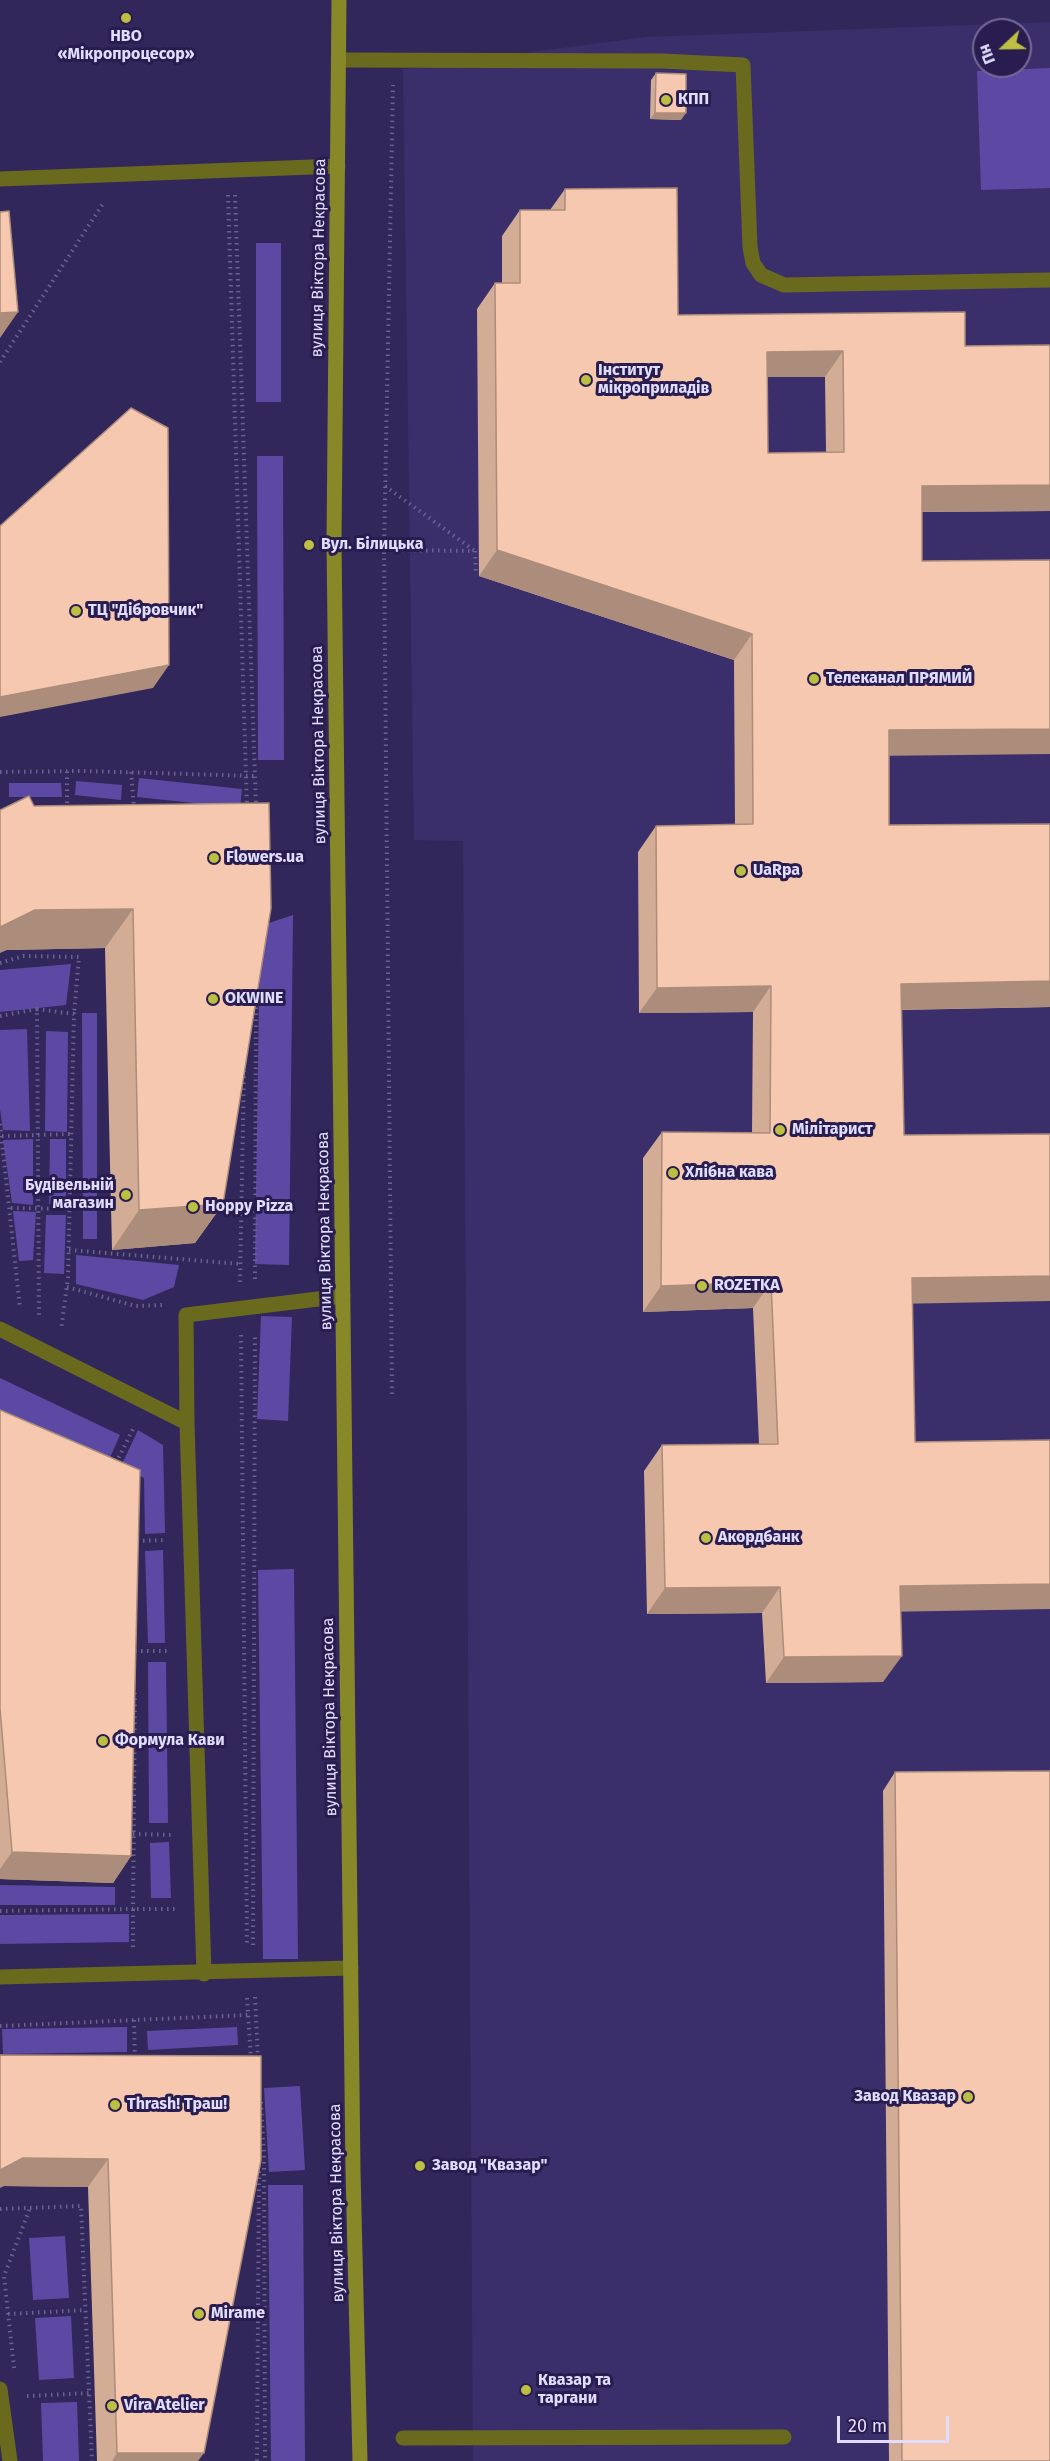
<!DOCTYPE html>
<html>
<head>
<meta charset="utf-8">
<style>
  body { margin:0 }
  #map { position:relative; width:1050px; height:2461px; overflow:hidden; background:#32275b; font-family:"Fira Sans",sans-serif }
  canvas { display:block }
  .north { position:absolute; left:972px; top:18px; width:60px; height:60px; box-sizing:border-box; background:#291d50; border:2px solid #736a96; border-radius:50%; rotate:248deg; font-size:16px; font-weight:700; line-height:24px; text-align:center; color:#e1ddff }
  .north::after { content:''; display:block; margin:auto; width:21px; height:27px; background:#bdbf43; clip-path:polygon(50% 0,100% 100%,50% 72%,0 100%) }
  .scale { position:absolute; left:837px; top:2416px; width:112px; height:27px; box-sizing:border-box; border:3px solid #e1ddff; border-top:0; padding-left:8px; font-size:18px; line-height:21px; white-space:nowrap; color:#e1ddff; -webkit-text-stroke:4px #291d50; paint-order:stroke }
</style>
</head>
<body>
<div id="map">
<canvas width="1050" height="2461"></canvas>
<div class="north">Пн</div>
<div class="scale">20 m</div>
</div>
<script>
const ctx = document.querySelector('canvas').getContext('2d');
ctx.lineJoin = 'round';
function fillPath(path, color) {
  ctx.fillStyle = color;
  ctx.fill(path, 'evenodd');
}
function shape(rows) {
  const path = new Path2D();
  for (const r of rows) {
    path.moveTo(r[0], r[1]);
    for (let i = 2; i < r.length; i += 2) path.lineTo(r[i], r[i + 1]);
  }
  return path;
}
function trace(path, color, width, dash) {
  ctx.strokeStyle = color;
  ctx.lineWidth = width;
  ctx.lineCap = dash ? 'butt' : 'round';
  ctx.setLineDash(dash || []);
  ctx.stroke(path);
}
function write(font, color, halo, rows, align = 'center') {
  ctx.font = font + ' "Fira Sans",sans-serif';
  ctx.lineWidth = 6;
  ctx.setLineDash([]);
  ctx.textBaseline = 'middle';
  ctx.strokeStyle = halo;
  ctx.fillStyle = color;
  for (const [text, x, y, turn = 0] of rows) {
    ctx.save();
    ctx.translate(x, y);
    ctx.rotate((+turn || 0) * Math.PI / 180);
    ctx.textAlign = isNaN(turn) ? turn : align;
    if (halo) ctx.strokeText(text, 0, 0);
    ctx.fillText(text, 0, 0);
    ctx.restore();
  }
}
fillPath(shape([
  [1050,22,1050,2461,473,2461,463,841,414,840,403,69,646,37],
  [984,30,1020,30,1020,66,984,66]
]), '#3b2f6b');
fillPath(shape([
  [1050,68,1050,188,981,190,977,71],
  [256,243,281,243,281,402,256,402],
  [257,456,283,456,284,760,258,760],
  [139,778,242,789,240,808,137,797],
  [76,781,122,785,121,800,75,795],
  [9,783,61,783,62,797,9,797],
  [293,915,289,1265,255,1264,260,926],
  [71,964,66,1005,0,1012,0,970],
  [82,1013,97,1013,97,1239,83,1239],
  [27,1029,30,1131,3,1130,0,1109,0,1030],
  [46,1031,68,1032,67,1132,45,1131],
  [33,1139,33,1205,12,1203,3,1140],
  [50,1139,66,1139,66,1204,49,1204],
  [13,1211,36,1212,33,1260,19,1261],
  [46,1215,66,1215,64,1274,44,1273],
  [76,1255,179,1265,174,1287,143,1300,76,1284],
  [261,1316,292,1317,288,1421,257,1419],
  [0,1378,120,1435,108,1462,0,1413],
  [138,1430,163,1445,165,1533,145,1534,144,1478,121,1466],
  [163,1550,165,1643,148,1643,145,1551],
  [294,1569,298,1959,263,1959,258,1570],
  [148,1662,166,1662,168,1823,149,1823],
  [169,1842,171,1898,151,1898,150,1843],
  [0,1885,115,1887,115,1905,0,1905],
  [129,1914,129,1942,0,1944,0,1915],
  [127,2027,127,2052,3,2054,2,2029],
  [237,2027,238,2045,148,2050,147,2031],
  [300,2086,305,2170,269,2172,264,2088],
  [268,2185,303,2185,305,2461,271,2461],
  [65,2236,69,2298,33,2300,29,2238],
  [71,2316,74,2378,39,2380,35,2318],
  [77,2402,79,2461,43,2461,41,2403]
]), '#5c49a3');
trace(shape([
  [228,195,247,808],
  [235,195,256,808],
  [0,362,104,202],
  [385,486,475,551],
  [384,550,474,551],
  [475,551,476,575],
  [0,772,83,771,255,776],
  [131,772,134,808],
  [67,809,67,771],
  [0,963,23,956,79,957,74,1014],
  [37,1009,74,1014,68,1278,61,1330],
  [0,1016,37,1009,39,1319],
  [0,1124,20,1308],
  [2,1136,71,1134],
  [11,1208,70,1209],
  [69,1250,241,1264],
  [255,1279,256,995],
  [240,1282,244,1071],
  [67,1287,135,1306,163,1305],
  [241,1335,247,1945],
  [392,1394,384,550,393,85],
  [116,1463,134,1427],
  [137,1541,166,1540],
  [135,1651,168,1651],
  [133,1834,175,1835],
  [0,1911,133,1909,135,1693],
  [253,1945,255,1334],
  [133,1947,133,1909,177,1909],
  [255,1997,258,2059],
  [247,1998,251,2059],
  [134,2020,135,2060],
  [0,2026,248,2015],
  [261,2102,264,2156,265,2461],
  [0,2209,81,2206,92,2461],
  [8,2314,85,2310],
  [14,2368,4,2276,30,2208],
  [27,2396,89,2393],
  [257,2461,259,2165]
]), '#6a6290', 4, [1.5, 4.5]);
trace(shape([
  [339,60,662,61,743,65,750,247,753,263,761,275,784,285,1050,280],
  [0,179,338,166],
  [0,1329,187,1423,204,1974],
  [187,1423,186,1315,343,1296],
  [0,1977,351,1968],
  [0,2389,10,2461],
  [403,2438,784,2437]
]), '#696a1e', 15);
trace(shape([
  [339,0,334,542,353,2170,360,2461]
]), '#878827', 15);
fillPath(shape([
  [656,73,681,120,650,119,651,80],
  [565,189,678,315,965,346,1050,345,1050,511,922,512,889,756,889,825,1050,1007,901,1010,904,1135,912,1303,900,1612,883,1682,766,1683,762,1613,647,1614,644,1471,662,1445,759,1444,753,1308,643,1312,643,1158,662,1132,752,1133,753,1012,639,1013,638,852,656,826,735,825,734,660,479,576,477,309,495,283,502,283,502,236,520,210,550,210],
  [767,377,825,377,826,452,768,453],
  [269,803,223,1204,195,1243,112,1250,105,948,7,950,34,806],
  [0,1410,131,1856,113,1883,0,1879],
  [895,1772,1050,2461,889,2461,883,1791],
  [261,2056,198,2461,97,2461,88,2187,4,2186]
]), '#d3ac96');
fillPath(shape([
  [655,113,686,113,681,120,650,119],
  [18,312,0,338,0,313],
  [843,351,825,377,749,377,767,352],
  [1050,485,1050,511,904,512,922,486],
  [497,550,752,634,734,660,479,576],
  [169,665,153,688,0,717,0,697],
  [1050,729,1050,754,871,756,889,730],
  [133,909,105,948,7,950,0,953,0,927,35,910],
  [1050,981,1050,1007,883,1010,901,984],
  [771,986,753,1012,639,1013,657,988],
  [223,1204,195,1243,112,1250,139,1210],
  [1050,1276,1050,1301,894,1304,912,1278],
  [771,1282,753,1308,643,1312,661,1286],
  [1050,1584,1050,1609,882,1612,900,1586],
  [780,1587,762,1613,647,1614,665,1588],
  [902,1656,883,1682,766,1683,784,1657],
  [12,1852,131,1856,113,1883,0,1879,0,1869],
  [23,2158,108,2159,88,2187,4,2186,0,2188,0,2170],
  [117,2453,204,2453,198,2461,112,2461]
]), '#ac8c7a');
const building = shape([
  [656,73,686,74,686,113,655,113,656,73],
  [677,188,678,315,965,312,965,346,1050,345,1050,485,922,486,922,561,1050,560,1050,729,889,730,889,825,1050,824,1050,981,901,984,904,1135,1050,1134,1050,1276,912,1278,915,1442,1050,1440,1050,1584,900,1586,902,1656,784,1657,780,1587,665,1588,662,1445,778,1444,771,1282,661,1286,662,1132,770,1133,771,986,657,988,656,826,753,824,752,634,497,550,495,283,520,283,520,210,565,210,565,189,677,188],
  [843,351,844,452,768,453,767,352,843,351],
  [9,211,18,312,0,313,0,212,9,211],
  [131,408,168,428,169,665,0,697,0,526,131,408],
  [29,796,34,806,269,803,271,908,223,1204,139,1210,133,909,35,910,0,927,0,810,29,796],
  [0,1410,140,1470,131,1856,12,1852,0,1708,0,1410],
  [1050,1771,1050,2461,902,2461,895,1772,1050,1771],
  [0,2055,261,2056,261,2160,204,2453,117,2453,108,2159,23,2158,0,2170,0,2055]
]);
fillPath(building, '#f5c8af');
trace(building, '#ac8c7a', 1.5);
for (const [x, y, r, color] of [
  [126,18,6,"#bdbf43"],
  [666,100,6,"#bdbf43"],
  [586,380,6,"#bdbf43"],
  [309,545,6,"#bdbf43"],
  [76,611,6,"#bdbf43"],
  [814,679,6,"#bdbf43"],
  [214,858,6,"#bdbf43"],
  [741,871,6,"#bdbf43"],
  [213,999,6,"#bdbf43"],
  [780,1130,6,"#bdbf43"],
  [673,1173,6,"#bdbf43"],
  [126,1195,6,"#bdbf43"],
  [193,1207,6,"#bdbf43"],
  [702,1286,6,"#bdbf43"],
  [706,1538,6,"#bdbf43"],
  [103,1741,6,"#bdbf43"],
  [968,2097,6,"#bdbf43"],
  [115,2105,6,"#bdbf43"],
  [420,2166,6,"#bdbf43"],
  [199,2314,6,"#bdbf43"],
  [526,2390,6,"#bdbf43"],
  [112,2406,6,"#bdbf43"]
]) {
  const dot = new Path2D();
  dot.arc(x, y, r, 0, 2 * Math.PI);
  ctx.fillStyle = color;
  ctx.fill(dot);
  trace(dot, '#291d50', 2);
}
write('bold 16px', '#e1ddff', '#291d50', [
  ["НВО",126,37,"center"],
  ["«Мікропроцесор»",126,55,"center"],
  ["КПП",678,100],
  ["Інститут",598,371],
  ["мікроприладів",598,389],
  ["Вул. Білицька",321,545],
  ["ТЦ \"Дібровчик\"",88,611],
  ["Телеканал ПРЯМИЙ",826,679],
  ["Flowers.ua",226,858],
  ["UaRpa",753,871],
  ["OKWINE",225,999],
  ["Мілітарист",792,1130],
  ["Хлібна кава",685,1173],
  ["Будівельній",114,1186,"right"],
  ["магазин",114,1204,"right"],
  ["Hoppy Pizza",205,1207],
  ["ROZETKA",714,1286],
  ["Акордбанк",718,1538],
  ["Формула Кави",115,1741],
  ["Завод Квазар",956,2097,"right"],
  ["Thrash! Траш!",127,2105],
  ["Завод \"Квазар\"",432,2166],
  ["Mirame",211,2314],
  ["Квазар та",538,2381],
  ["таргани",538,2399],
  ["Vira Atelier",124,2406]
], 'left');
write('16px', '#e1ddff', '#291d50', [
  ["вулиця Віктора Некрасова",319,258,-89],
  ["вулиця Віктора Некрасова",319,745,-91],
  ["вулиця Віктора Некрасова",325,1231,-91],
  ["вулиця Віктора Некрасова",330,1717,-91],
  ["вулиця Віктора Некрасова",337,2203,-91]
]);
</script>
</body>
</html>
